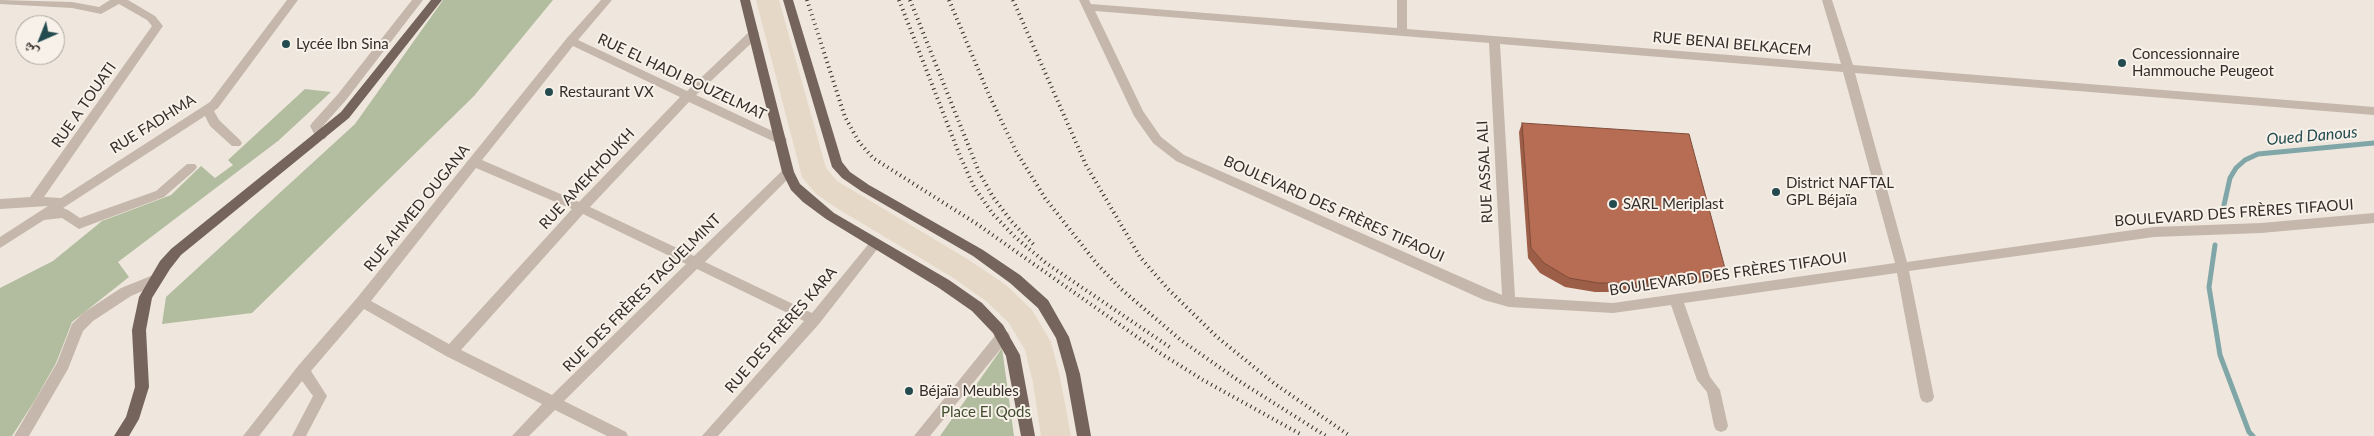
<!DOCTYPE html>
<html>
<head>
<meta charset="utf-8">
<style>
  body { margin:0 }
  #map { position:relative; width:2374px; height:436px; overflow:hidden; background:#efe7dd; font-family:Lato,"Noto Naskh Arabic",sans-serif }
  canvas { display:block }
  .north { position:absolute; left:15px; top:15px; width:50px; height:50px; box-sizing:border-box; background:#f7f1e9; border:1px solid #a9a39c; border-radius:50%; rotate:224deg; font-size:14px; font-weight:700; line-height:20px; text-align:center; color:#342d29 }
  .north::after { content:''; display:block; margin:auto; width:18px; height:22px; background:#244c50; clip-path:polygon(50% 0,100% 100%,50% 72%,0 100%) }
</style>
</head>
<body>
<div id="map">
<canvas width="2374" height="436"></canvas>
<div class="north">ش</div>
</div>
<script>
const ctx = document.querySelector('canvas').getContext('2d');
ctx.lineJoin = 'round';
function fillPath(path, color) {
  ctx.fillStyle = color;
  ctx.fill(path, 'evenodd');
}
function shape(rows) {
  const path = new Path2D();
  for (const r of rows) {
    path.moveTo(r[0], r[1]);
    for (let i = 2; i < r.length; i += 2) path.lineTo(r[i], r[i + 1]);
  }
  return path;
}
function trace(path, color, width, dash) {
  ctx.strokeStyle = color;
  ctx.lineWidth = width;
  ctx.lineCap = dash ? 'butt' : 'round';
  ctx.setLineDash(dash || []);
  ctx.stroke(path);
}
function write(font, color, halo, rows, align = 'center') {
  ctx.font = font + ' Lato,sans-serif';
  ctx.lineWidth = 4;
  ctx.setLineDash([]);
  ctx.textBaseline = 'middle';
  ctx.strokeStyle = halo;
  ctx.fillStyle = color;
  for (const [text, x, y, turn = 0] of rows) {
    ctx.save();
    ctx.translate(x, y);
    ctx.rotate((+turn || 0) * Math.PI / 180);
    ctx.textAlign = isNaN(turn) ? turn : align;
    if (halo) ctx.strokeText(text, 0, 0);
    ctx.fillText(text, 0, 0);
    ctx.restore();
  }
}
fillPath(shape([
  [443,0,553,0,474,96,252,313,162,324,166,297,355,124],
  [305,89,331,92,278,141,118,262,129,277,72,322,56,363,35,400,12,436,0,436,0,288,53,261,102,221,171,195,201,166,215,178,233,165,228,160],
  [1002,348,1014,436,940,436]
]), '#b2bc9f');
fillPath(shape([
  [756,0,779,0,826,168,837,181,969,260,1006,285,1032,310,1051,342,1060,377,1071,436,1041,436,1033,383,1025,350,1009,323,986,301,952,277,838,209,816,194,802,177]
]), '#e5d8c6');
trace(shape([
  [2224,205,2230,178,2236,168,2245,160,2258,154,2374,143],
  [2215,245,2209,287,2220,355,2249,432,2253,436]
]), '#80a6a8', 5);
fillPath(shape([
  [0,0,72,2,99,7,110,0,128,0,155,16,163,26,44,197,61,198,210,102,287,0,298,0,218,108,214,111,219,120,240,140,242,143,240,146,232,146,210,126,205,116,63,208,68,210,80,218,156,191,187,164,195,164,197,167,195,170,164,197,79,229,62,218,44,220,0,248,0,237,48,206,0,209,0,199,30,197,152,26,147,20,119,4,101,14,72,8,0,4,0,0],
  [412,0,423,0,346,100,322,127,327,136,325,139,317,139,310,126,312,123,338,94,412,0],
  [601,0,612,0,578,40,687,91,750,31,758,31,759,34,758,37,696,95,785,137,787,140,781,144,777,143,689,102,590,207,694,256,784,169,792,169,794,172,792,175,705,262,812,313,871,241,879,241,881,244,879,247,819,324,718,436,702,436,804,321,697,269,564,401,626,432,628,436,607,436,555,410,529,436,512,436,542,404,446,356,364,309,311,371,327,396,306,436,292,436,313,396,302,381,259,436,243,436,298,366,357,298,567,38,601,0],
  [573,46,680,97,579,202,482,160,573,46],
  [476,168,572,209,449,344,371,301,476,168],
  [583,214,686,264,552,395,461,350,583,214],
  [1079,0,1089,0,1091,4,1397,28,1397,0,1407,0,1407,29,1841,64,1822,0,1832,0,1853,65,2374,107,2374,115,1855,73,1907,262,2154,227,2261,223,2374,213,2374,223,2261,233,2154,237,1909,271,1934,397,1932,401,1927,403,1922,401,1920,397,1897,273,1684,303,1710,377,1720,390,1728,426,1726,430,1721,432,1716,430,1714,426,1707,392,1697,380,1671,305,1613,313,1509,307,1484,300,1176,161,1153,143,1134,116,1079,0],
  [1095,11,1489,43,1502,295,1184,155,1161,137,1143,111,1095,11],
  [1500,44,1843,72,1895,263,1613,303,1515,297,1500,44],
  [156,274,161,275,163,279,161,283,131,296,93,321,83,331,68,369,29,436,14,436,57,363,72,324,83,313,121,288,156,274],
  [1003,331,1008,332,1010,336,1008,340,930,436,914,436,998,332,1003,331]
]), '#c5b7ab');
fillPath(shape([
  [431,0,442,0,349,118,181,255,170,269,152,298,146,330,149,387,139,419,129,436,114,436,126,417,135,387,132,330,139,297,160,261,171,249,341,112,431,0],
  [740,0,750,0,794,172,800,184,834,213,949,280,982,303,1003,325,1020,355,1035,436,1021,436,1006,356,993,333,972,311,939,288,826,219,803,202,791,190,782,172,740,0],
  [783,0,793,0,842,162,850,172,869,185,983,250,1020,275,1048,300,1069,337,1080,374,1091,436,1077,436,1066,374,1056,338,1038,308,1010,283,973,256,861,191,842,178,832,167,783,0]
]), '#74645c');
trace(shape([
  [807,0,845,117,859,142,873,158,977,224,1160,353,1203,380,1302,435],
  [899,0,960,156,974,187,993,214,1015,237,1046,263,1171,348],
  [910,0,979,172,993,197,1011,221,1034,245],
  [949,0,989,95,1016,151,1045,198,1097,264,1121,289,1182,341,1239,381,1326,436],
  [1013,0,1086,165,1140,257,1168,289,1217,337,1275,384,1350,436]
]), '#342d29', 4, [1, 4]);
fillPath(shape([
  [1522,123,1726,272,1722,281,1651,286,1630,292,1595,292,1565,287,1540,273,1528,258,1519,132]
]), '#9d5e47');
fillPath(shape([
  [1655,277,1651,286,1630,292,1634,283]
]), '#7f4c3a');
const building = shape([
  [1522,123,1689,134,1726,272,1655,277,1634,283,1598,283,1569,278,1544,263,1531,248,1522,123]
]);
fillPath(building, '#b66d53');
trace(building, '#7f4c3a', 1);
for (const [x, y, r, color] of [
  [286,44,5,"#244c50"],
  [2122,63,5,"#244c50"],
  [549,92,5,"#244c50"],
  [1776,192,5,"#244c50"],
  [1613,204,5,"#244c50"],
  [909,391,5,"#244c50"]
]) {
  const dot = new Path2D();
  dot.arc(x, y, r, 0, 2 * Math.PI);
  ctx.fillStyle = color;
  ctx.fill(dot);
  trace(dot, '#f7f1e9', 2);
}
write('15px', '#342d29', '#f7f1e9', [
  ["Lycée Ibn Sina",296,44],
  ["Concessionnaire",2132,54],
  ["Hammouche Peugeot",2132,71],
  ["Restaurant VX",559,92],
  ["District NAFTAL",1786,183],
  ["GPL Béjaïa",1786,200],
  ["SARL Meriplast",1623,204],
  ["Béjaïa Meubles",919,391]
], 'left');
write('15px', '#342d29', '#f7f1e9', [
  ["RUE BENAI BELKACEM",1732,44,5],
  ["RUE EL HADI BOUZELMAT",682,77,25],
  ["RUE A TOUATI",84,105,-55],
  ["RUE FADHMA",153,124,-32],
  ["RUE ASSAL ALI",1485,172,-93],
  ["RUE AMEKHOUKH",587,179,-47],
  ["RUE AHMED OUGANA",417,208,-51],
  ["BOULEVARD DES FRÈRES TIFAOUI",1334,209,24],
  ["BOULEVARD DES FRÈRES TIFAOUI",2234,213,-4],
  ["BOULEVARD DES FRÈRES TIFAOUI",1728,274,-8],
  ["RUE DES FRÈRES TAGUELMINT",642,293,-45],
  ["RUE DES FRÈRES KARA",781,330,-49]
]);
write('15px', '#434f30', '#f7f1e9', [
  ["Place El Qods",986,412]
]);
write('italic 16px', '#244c50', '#f7f1e9', [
  ["Oued Danous",2312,136,-5]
]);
</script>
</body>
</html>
